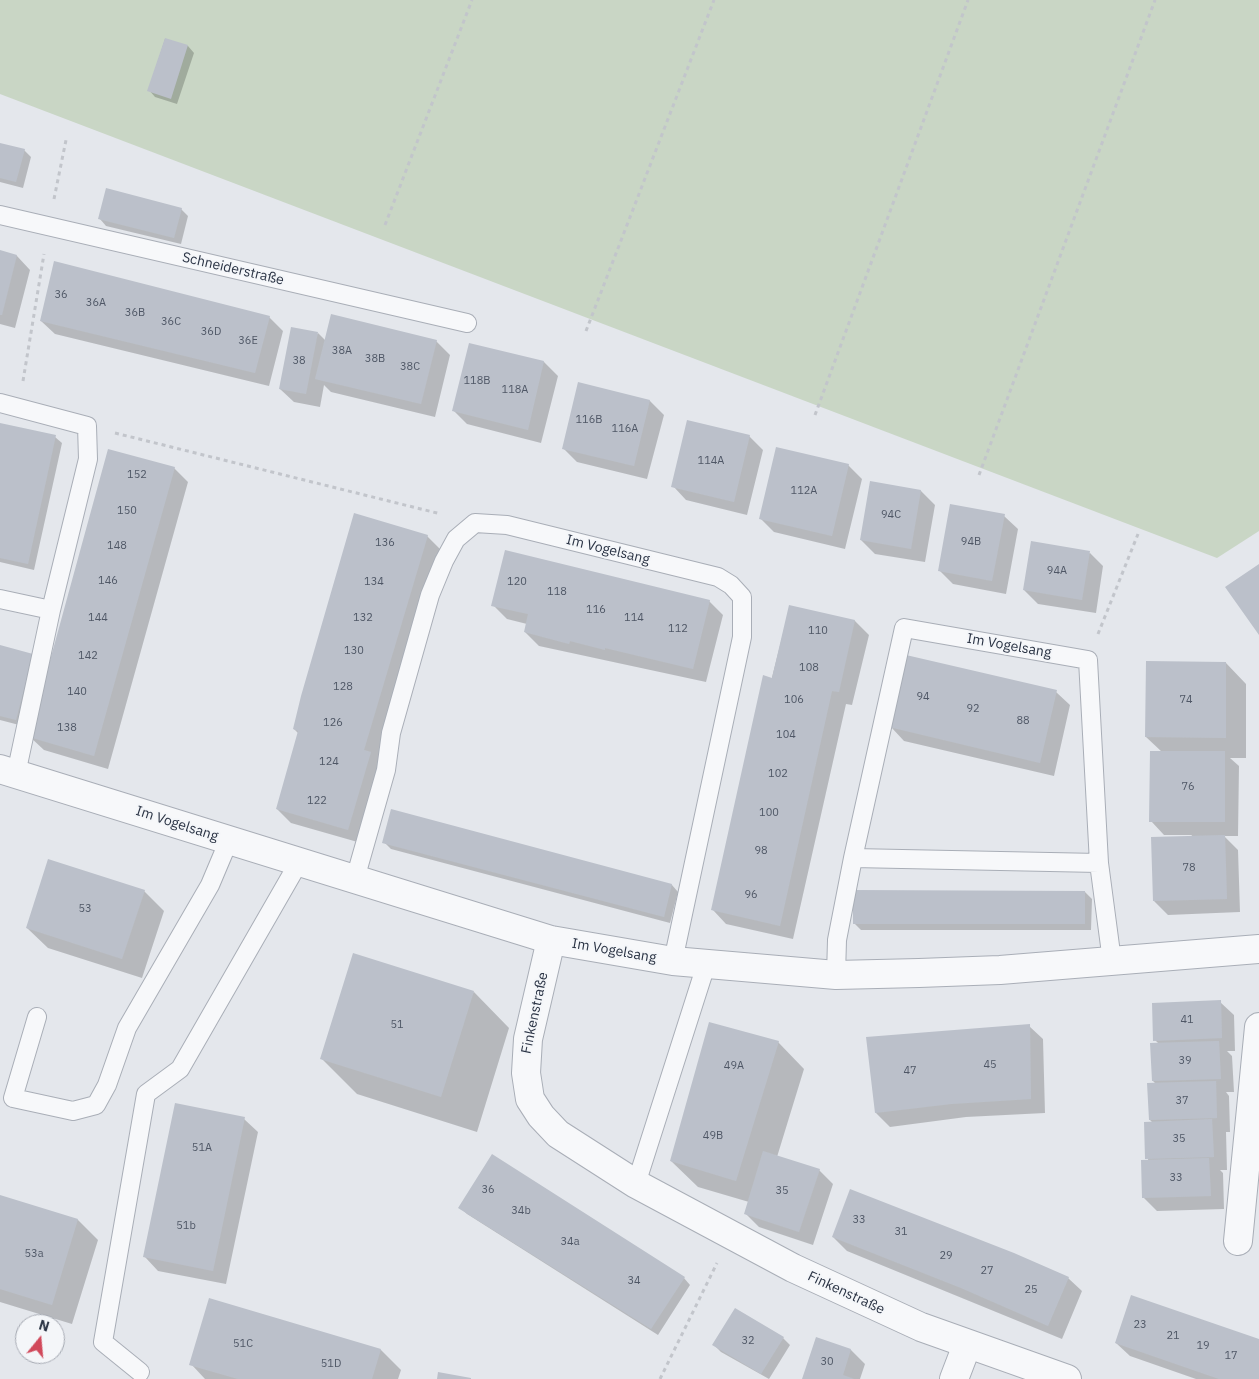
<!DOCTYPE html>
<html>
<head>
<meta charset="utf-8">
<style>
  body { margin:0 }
  #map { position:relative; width:1259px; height:1379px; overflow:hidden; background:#e4e7ec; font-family:"IBM Plex Sans",sans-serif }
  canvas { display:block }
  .north { position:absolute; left:15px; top:1314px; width:50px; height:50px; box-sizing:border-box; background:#f4f6f9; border:1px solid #a4a8b1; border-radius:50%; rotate:17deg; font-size:14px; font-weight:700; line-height:20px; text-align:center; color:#2b3445 }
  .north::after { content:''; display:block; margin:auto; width:18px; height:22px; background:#d1495b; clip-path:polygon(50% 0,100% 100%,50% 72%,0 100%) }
</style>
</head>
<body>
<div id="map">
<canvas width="1259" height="1379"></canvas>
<div class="north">N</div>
</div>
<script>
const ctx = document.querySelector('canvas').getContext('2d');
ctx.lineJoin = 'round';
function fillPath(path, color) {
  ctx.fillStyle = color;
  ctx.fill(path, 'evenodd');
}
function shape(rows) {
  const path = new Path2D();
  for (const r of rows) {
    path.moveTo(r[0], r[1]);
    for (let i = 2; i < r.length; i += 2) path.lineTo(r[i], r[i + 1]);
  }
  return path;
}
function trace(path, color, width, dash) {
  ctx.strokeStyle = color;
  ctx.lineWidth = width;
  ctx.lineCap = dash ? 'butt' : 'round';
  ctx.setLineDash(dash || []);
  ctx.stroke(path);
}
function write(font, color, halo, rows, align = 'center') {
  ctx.font = font + ' "IBM Plex Sans",sans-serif';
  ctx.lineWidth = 4;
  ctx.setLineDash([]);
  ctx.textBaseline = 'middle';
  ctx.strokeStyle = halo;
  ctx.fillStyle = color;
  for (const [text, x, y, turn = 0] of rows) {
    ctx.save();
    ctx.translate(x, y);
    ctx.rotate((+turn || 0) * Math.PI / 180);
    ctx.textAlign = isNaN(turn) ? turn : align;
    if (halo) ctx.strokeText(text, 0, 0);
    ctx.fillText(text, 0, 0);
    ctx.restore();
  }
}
fillPath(shape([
  [0,0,1259,0,1259,531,1217,558,0,94]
]), '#c9d6c5');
fillPath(shape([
  [165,39,188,46,194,53,177,104,155,97,149,90],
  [0,144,24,150,31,157,23,188,0,182],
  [181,209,188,216,181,244,106,226,100,219],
  [0,252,17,256,30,270,15,328,0,324],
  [269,317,283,331,269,386,55,334,41,321],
  [318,333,326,341,436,341,450,355,435,417,331,392,324,385,320,407,294,402,280,389],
  [470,344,544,362,558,376,541,443,467,424,453,410],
  [579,384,650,401,664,415,647,479,577,462,563,448],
  [0,425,55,437,62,443,34,570,0,562],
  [749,436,763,450,747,515,686,500,673,486],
  [848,465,862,479,845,549,774,532,760,518],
  [174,468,188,482,108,769,44,750,30,737],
  [871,482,921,491,935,505,925,562,875,554,861,540],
  [1004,516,1018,529,1006,594,953,584,939,570],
  [427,536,441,550,384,767,361,843,291,823,277,809,299,734,294,729],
  [1090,553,1103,566,1096,613,1038,604,1024,590],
  [709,601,723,615,706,682,539,646,525,632,527,624,507,619,493,605],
  [790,606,855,621,869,635,852,705,846,704,793,939,726,924,713,910],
  [0,647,32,655,23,726,0,720],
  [1226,663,1246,684,1246,758,1230,758,1239,766,1238,836,1224,836,1238,850,1240,912,1168,915,1154,901,1192,835,1164,835,1151,821,1162,752,1146,737],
  [1056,692,1070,705,1054,776,904,741,891,727],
  [384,842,672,885,678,892,670,923,391,849],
  [144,891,164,911,142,978,48,948,27,928],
  [1085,892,1092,899,1091,930,861,930,854,923],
  [474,992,509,1028,477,1132,357,1094,322,1059],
  [1220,1002,1234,1015,1235,1051,1227,1051,1232,1056,1234,1092,1226,1092,1229,1096,1230,1132,1226,1132,1227,1170,1220,1170,1223,1173,1224,1209,1157,1211,1143,1197,1153,1123,1150,1120,1156,1084,1153,1081,1159,1044,1155,1040],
  [1029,1026,1043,1039,1045,1113,966,1117,890,1127,876,1113,868,1038],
  [778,1042,804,1069,777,1157,819,1170,833,1184,813,1245,759,1227,745,1213,749,1202,698,1187,671,1161],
  [244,1119,258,1132,226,1284,158,1271,145,1257],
  [0,1196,78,1220,98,1240,72,1324,0,1302],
  [460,1207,684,1278,690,1285,658,1335,467,1214],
  [833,1237,1068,1278,1082,1291,1062,1339,847,1251],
  [783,1338,790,1345,769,1379,721,1352,714,1345],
  [816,1339,851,1350,865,1364,860,1379,803,1379],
  [1259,1340,1259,1379,1196,1379,1130,1356,1116,1343],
  [381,1350,401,1370,398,1379,205,1379,191,1364]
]), '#0003');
fillPath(shape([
  [165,38,188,45,171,99,147,91],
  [0,143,25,149,16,182,0,178],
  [106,188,182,208,174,238,98,219],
  [0,250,17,255,2,315,0,315],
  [54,261,270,316,255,373,40,321],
  [331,314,437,340,421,404,315,379],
  [291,327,318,332,306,394,279,389],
  [469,343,544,361,528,430,452,411],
  [578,382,650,400,634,466,562,449],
  [687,420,750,435,734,502,671,487],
  [0,423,56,435,28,564,0,558],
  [776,447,849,464,832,536,759,519],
  [108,449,175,467,94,756,29,737],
  [870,481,921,490,911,549,860,540],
  [950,504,1005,514,992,581,938,571],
  [354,513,428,535,364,750,371,752,348,830,276,809,298,731,293,729,301,696],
  [1031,541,1090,551,1082,600,1023,590],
  [505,550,710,600,693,669,605,648,605,650,570,641,569,644,524,632,528,614,491,606],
  [1259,564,1259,635,1225,587],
  [789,605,855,620,839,692,832,691,780,926,711,910,763,675,772,678],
  [0,645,33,654,16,720,0,716],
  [906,655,1057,690,1040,763,889,727],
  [1146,661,1226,662,1226,738,1145,737],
  [1150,751,1225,751,1225,822,1149,822],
  [391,809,672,884,664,917,382,843],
  [1225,835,1227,899,1153,901,1151,837],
  [48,859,145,890,122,959,26,928],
  [853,890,1085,891,1085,924,853,924],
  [353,953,474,991,441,1097,320,1059],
  [1221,1000,1222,1038,1153,1041,1152,1003],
  [709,1022,779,1041,736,1181,670,1161],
  [1030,1024,1031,1099,951,1104,875,1113,866,1037],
  [1219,1041,1221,1079,1152,1081,1150,1043],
  [1216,1081,1217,1118,1149,1120,1147,1083],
  [175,1103,245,1117,213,1271,143,1257],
  [1212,1119,1214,1157,1145,1159,1144,1122],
  [763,1151,820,1169,799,1232,744,1214],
  [492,1154,685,1277,651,1329,458,1208],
  [1209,1158,1211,1196,1142,1198,1141,1160],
  [850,1189,1014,1253,1069,1277,1048,1326,961,1288,832,1237],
  [0,1195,78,1219,52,1305,0,1289],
  [1131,1295,1259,1339,1259,1379,1219,1379,1115,1343],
  [209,1298,381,1349,372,1379,238,1379,189,1365],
  [735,1308,784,1337,761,1374,712,1345],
  [816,1337,851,1349,843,1375,854,1379,802,1379],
  [438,1372,471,1378,471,1379,437,1379]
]), '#bbc0ca');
const service = shape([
  [0,215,467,323],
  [0,403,87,426,88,459,51,610,16,774],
  [0,599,51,610],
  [853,858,1099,863],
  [355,879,386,770,391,733,430,595,444,561,456,539,475,523,507,525,718,577,731,585,742,597,742,637,673,961],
  [836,975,837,940,853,858,904,628,1088,660,1099,863,1112,961],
  [37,1017,13,1098,73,1111,96,1105,107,1085,127,1028,210,885,229,840],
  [636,1184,706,965],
  [140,1372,103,1342,146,1094,180,1069,299,862]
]);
const minor = shape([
  [0,769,551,940,673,961,836,975,919,973,1000,970,1259,949],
  [551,940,528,1039,526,1073,530,1099,541,1116,558,1134,636,1184,793,1268,921,1327,1067,1379],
  [1238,1241,1259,1027],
  [954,1379,967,1345]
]);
trace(service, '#a9aeb7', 20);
trace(minor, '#a9aeb7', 30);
trace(shape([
  [54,199,66,140],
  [385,225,472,0],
  [586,331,714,0],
  [23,381,44,254],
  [815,415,968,0],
  [115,433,441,514],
  [979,475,1155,0],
  [1098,634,1138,534],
  [660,1379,717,1263]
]), '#c2c5cb', 3, [4, 4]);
trace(service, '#f7f8fa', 18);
trace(minor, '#f7f8fa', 28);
write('11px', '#4f5766', null, [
  ["36",61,295],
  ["36A",96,303],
  ["36B",135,313],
  ["36C",171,322],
  ["36D",211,332],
  ["36E",248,341],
  ["38A",342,351],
  ["38B",375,359],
  ["38",299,361],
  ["38C",410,367],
  ["118B",477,381],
  ["118A",515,390],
  ["116B",589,420],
  ["116A",625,429],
  ["114A",711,461],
  ["152",137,475],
  ["112A",804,491],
  ["150",127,511],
  ["94C",891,515],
  ["94B",971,542],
  ["136",385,543],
  ["148",117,546],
  ["94A",1057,571],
  ["146",108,581],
  ["134",374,582],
  ["120",517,582],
  ["118",557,592],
  ["116",596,610],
  ["144",98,618],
  ["132",363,618],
  ["114",634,618],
  ["112",678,629],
  ["110",818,631],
  ["130",354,651],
  ["142",88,656],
  ["108",809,668],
  ["128",343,687],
  ["140",77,692],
  ["94",923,697],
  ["106",794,700],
  ["74",1186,700],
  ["92",973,709],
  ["88",1023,721],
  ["126",333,723],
  ["138",67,728],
  ["104",786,735],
  ["124",329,762],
  ["102",778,774],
  ["76",1188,787],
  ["122",317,801],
  ["100",769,813],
  ["98",761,851],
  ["78",1189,868],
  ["96",751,895],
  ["53",85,909],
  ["41",1187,1020],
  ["51",397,1025],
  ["39",1185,1061],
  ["45",990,1065],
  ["49A",734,1066],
  ["47",910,1071],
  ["37",1182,1101],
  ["49B",713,1136],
  ["35",1179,1139],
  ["51A",202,1148],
  ["33",1176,1178],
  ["36",488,1190],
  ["35",782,1191],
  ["34b",521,1211],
  ["33",859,1220],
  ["51b",186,1226],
  ["31",901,1232],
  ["34a",570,1242],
  ["53a",34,1254],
  ["29",946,1256],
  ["27",987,1271],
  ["34",634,1281],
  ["25",1031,1290],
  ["23",1140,1325],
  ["21",1173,1336],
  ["32",748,1341],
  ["51C",243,1344],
  ["19",1203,1346],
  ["17",1231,1356],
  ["30",827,1362],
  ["51D",331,1364]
]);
write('14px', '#2b3445', '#f4f6f9', [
  ["Schneiderstraße",233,269,13],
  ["Im Vogelsang",608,550,14],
  ["Im Vogelsang",1009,646,10],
  ["Im Vogelsang",177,824,18],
  ["Im Vogelsang",614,951,10],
  ["Finkenstraße",535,1013,-78],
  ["Finkenstraße",846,1293,25]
]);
</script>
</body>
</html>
